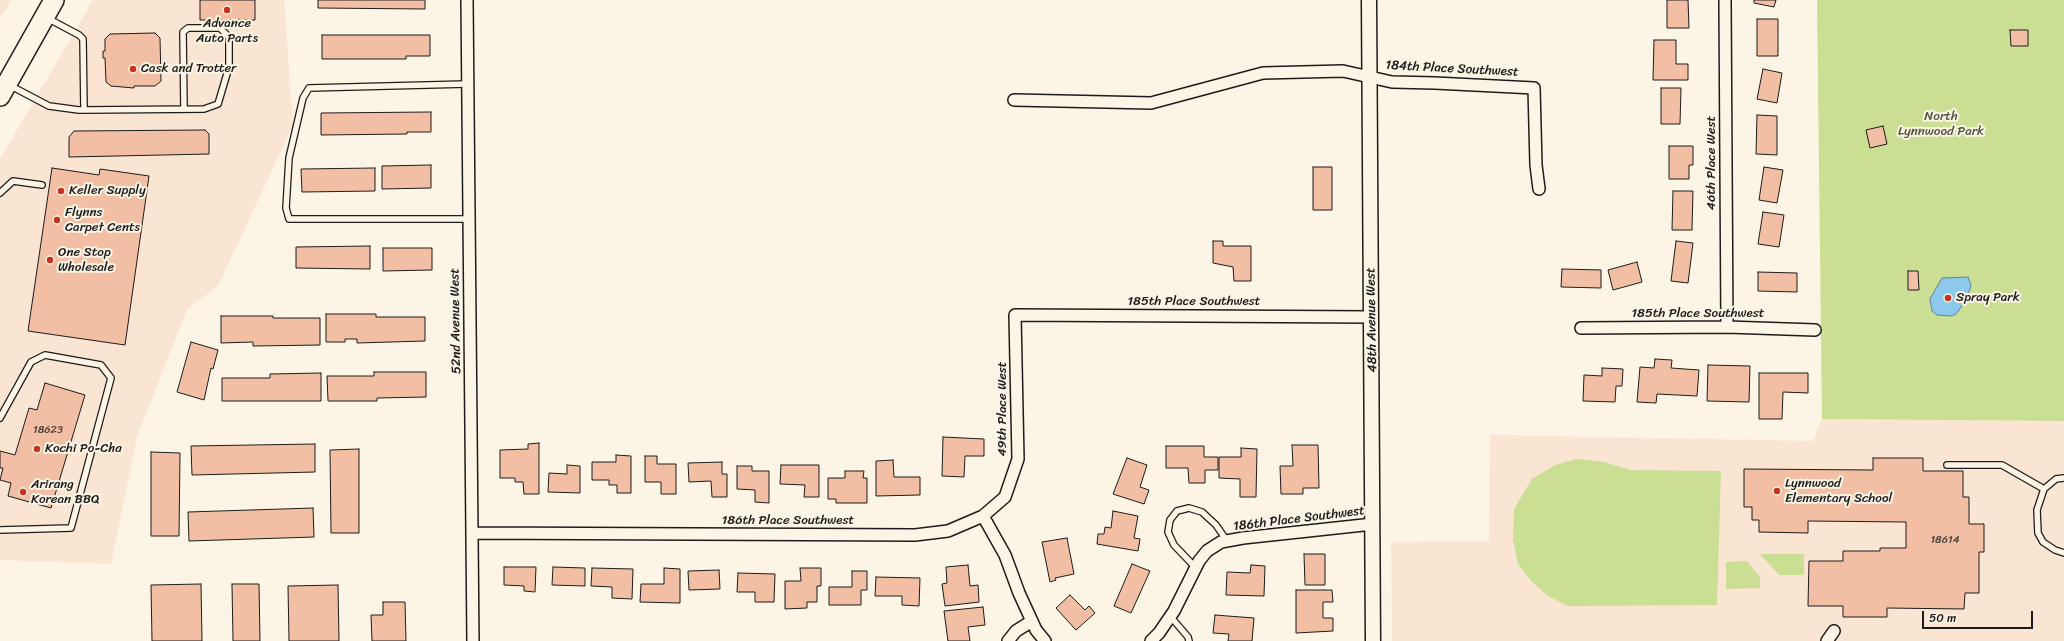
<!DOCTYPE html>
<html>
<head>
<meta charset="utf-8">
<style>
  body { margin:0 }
  #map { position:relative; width:2064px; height:641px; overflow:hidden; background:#fcf5e5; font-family:Sriracha,sans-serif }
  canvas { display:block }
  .scale { position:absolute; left:1922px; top:611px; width:111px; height:18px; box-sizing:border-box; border:2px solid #1c1c1c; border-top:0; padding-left:5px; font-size:12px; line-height:14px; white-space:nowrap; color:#1c1c1c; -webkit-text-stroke:3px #fcf5e5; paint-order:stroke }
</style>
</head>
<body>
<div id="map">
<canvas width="2064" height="641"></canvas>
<div class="scale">50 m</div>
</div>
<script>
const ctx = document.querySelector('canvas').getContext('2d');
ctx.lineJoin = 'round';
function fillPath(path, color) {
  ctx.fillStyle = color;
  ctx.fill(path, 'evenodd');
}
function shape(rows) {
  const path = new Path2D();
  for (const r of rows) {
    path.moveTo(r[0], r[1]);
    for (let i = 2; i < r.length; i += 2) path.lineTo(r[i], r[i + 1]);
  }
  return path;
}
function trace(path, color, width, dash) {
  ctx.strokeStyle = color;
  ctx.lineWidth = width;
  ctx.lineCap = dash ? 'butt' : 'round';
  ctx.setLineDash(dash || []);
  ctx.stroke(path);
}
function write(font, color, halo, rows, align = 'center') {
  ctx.font = font + ' Sriracha,sans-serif';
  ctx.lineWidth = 4;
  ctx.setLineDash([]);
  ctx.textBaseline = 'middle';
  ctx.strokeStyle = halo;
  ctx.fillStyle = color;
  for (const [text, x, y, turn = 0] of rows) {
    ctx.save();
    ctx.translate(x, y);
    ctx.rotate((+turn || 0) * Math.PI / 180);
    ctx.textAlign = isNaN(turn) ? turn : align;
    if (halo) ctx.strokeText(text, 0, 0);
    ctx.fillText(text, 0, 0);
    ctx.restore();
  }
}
fillPath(shape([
  [0,0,11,0,0,19],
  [93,0,284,0,293,125,218,286,187,309,137,437,111,564,0,560,0,159],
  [1822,419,2064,421,2064,641,1392,641,1391,542,1489,541,1490,435,1813,441]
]), '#f9e5d2');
fillPath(shape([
  [1817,0,2064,0,2064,421,1822,419],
  [1577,459,1604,462,1631,470,1721,471,1717,605,1568,606,1548,596,1531,581,1518,564,1513,540,1514,509,1532,479,1555,465],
  [1760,554,1804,554,1804,575,1779,575],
  [1747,561,1760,577,1760,588,1726,589,1726,562]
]), '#cade94');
const water = shape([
  [1968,277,1971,285,1969,292,1965,296,1964,303,1956,314,1951,316,1937,315,1932,311,1930,299,1942,278,1968,277]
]);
fillPath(water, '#8dc8ed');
trace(water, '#608399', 1);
const building = shape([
  [200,0,255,0,255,20,200,20,200,0],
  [318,0,425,0,425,9,318,8,318,0],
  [1667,0,1688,0,1689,28,1667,28,1667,0],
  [1754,0,1776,0,1774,7,1754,3,1754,0],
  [1757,19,1778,19,1778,56,1757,56,1757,19],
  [2010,30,2028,30,2028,46,2011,46,2010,30],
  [155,33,160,38,161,81,155,86,134,86,134,88,111,86,106,82,105,58,103,58,103,51,105,51,105,39,110,34,155,33],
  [322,35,430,35,430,56,406,56,406,59,322,59,322,35],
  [1654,40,1676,40,1676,64,1688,64,1688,80,1653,80,1654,40],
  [1763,69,1782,73,1777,103,1757,99,1763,69],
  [1661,88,1681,88,1680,124,1661,124,1661,88],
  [431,112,431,132,407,132,407,134,321,135,321,113,431,112],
  [1757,115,1777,116,1777,155,1756,154,1757,115],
  [1883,126,1887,144,1870,148,1866,130,1883,126],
  [205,130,209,134,209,154,69,157,69,137,74,131,205,130],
  [1669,146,1693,146,1693,165,1689,165,1689,179,1669,179,1669,146],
  [431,165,431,188,382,189,382,166,431,165],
  [1313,167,1332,167,1332,210,1313,210,1313,167],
  [1764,167,1783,170,1777,203,1759,200,1764,167],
  [52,168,99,175,100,169,149,176,125,345,28,331,52,168],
  [375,168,375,191,302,192,301,169,375,168],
  [1673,191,1693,191,1692,230,1672,230,1673,191],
  [1763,212,1784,215,1779,247,1758,244,1763,212],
  [1213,241,1223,241,1223,246,1251,246,1251,281,1234,281,1233,267,1213,263,1213,241],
  [1676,241,1693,243,1688,283,1671,281,1676,241],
  [370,246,370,269,296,268,296,247,370,246],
  [383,248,432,248,432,270,383,271,383,248],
  [1637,262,1642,282,1613,290,1608,270,1637,262],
  [1562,269,1601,270,1601,288,1561,287,1562,269],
  [1908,271,1918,271,1919,290,1908,290,1908,271],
  [1758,272,1797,273,1797,292,1758,291,1758,272],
  [326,314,376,314,376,317,425,317,425,341,357,343,357,339,345,339,345,342,326,342,326,314],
  [221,316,273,316,273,318,320,318,320,345,253,346,253,342,221,343,221,316],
  [191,342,218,350,213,369,211,368,204,400,177,392,191,342],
  [1655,359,1672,360,1671,368,1699,370,1697,396,1657,394,1656,403,1637,402,1640,367,1654,368,1655,359],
  [1708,365,1750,366,1749,402,1707,401,1708,365],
  [1602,368,1623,369,1622,386,1616,386,1615,402,1583,401,1584,375,1602,376,1602,368],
  [374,372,426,372,426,397,377,398,377,401,328,401,327,376,374,376,374,372],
  [321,373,321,401,222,401,222,378,270,378,270,374,321,373],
  [1759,373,1808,373,1808,393,1783,392,1782,419,1759,419,1759,373],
  [45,383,85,395,51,508,8,496,11,483,0,480,3,468,0,468,0,451,15,455,29,408,37,410,45,383],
  [943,437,984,439,984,456,965,456,964,477,942,476,943,437],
  [539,443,539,494,524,494,523,482,515,482,515,478,500,478,500,450,528,449,528,444,539,443],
  [315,444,315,472,192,475,191,446,315,444],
  [1292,445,1318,445,1319,488,1303,488,1303,494,1281,494,1280,466,1293,466,1292,445],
  [1166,446,1204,446,1204,457,1218,457,1218,470,1205,470,1205,483,1189,483,1188,468,1166,468,1166,446],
  [1241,448,1257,449,1256,497,1240,497,1240,479,1219,478,1219,457,1241,457,1241,448],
  [359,449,359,533,331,533,330,450,359,449],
  [151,452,180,453,179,536,151,536,151,452],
  [616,455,631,456,631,493,617,493,617,485,609,485,609,480,592,480,592,462,616,462,616,455],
  [645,456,657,456,657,464,676,464,676,494,661,494,661,482,645,482,645,456],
  [1127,458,1147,465,1140,487,1149,490,1144,504,1113,494,1127,458],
  [1873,458,1923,458,1923,471,1963,471,1963,497,1969,497,1969,524,1984,524,1984,552,1979,552,1979,593,1965,593,1964,609,1887,608,1887,617,1843,617,1843,606,1808,606,1809,561,1843,561,1843,551,1880,551,1880,548,1906,548,1906,522,1808,521,1808,533,1759,532,1759,520,1752,520,1752,507,1744,507,1744,469,1873,470,1873,458],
  [893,460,894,477,920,477,920,495,876,496,876,461,893,460],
  [722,462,722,474,727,474,727,497,712,497,711,481,689,482,688,463,722,462],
  [567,465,580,466,580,493,548,492,549,473,567,474,567,465],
  [781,465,819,465,819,497,804,497,805,485,780,484,781,465],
  [737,466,752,466,752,471,769,471,769,503,755,502,755,490,737,489,737,466],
  [845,471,864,471,863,478,867,478,867,503,836,503,836,499,828,499,828,478,845,478,845,471],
  [313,508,314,537,189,541,188,512,313,508],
  [1113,511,1138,516,1134,538,1140,539,1138,551,1097,544,1098,534,1104,534,1105,527,1111,528,1113,511],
  [1067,538,1074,574,1055,578,1056,580,1050,582,1042,542,1067,538],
  [1304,554,1325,554,1325,585,1305,585,1304,554],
  [1132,564,1150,571,1131,613,1114,606,1132,564],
  [968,565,970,586,978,585,979,602,945,606,942,584,947,583,946,567,968,565],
  [1251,565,1265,566,1264,596,1226,595,1227,572,1250,573,1251,565],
  [504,567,536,567,535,592,524,591,524,586,504,585,504,567],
  [553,567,585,568,585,586,552,585,553,567],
  [592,568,633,569,632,599,612,598,612,587,591,586,592,568],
  [664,568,680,569,680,603,640,602,641,584,664,584,664,568],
  [800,568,821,568,821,586,817,586,817,602,807,602,807,608,785,609,785,581,801,581,800,568],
  [719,570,720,589,689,590,688,571,719,570],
  [852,571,867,571,867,590,861,590,861,605,829,605,829,587,852,587,852,571],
  [738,573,775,574,774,602,755,602,755,592,737,592,738,573],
  [876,577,920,578,919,606,902,605,902,596,875,596,876,577],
  [201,584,202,641,152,641,151,585,201,584],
  [232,584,259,584,260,641,233,641,232,584],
  [338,585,339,641,289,641,288,586,338,585],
  [1296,590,1332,590,1333,602,1323,602,1323,618,1333,618,1333,631,1296,633,1296,590],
  [1070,595,1085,610,1089,606,1095,613,1076,630,1056,608,1070,595],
  [383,602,405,602,406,641,372,641,371,615,383,615,383,602],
  [983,607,985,625,968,627,970,641,948,641,944,611,983,607],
  [1215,615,1254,618,1252,641,1228,641,1229,634,1213,633,1215,615]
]);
fillPath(building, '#f2bfa4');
trace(building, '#1c1c1c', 1);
const service = shape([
  [47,18,79,35,83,39,84,110],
  [467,84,309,88,303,98,289,158,286,208,289,219,469,219],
  [9,85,49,106,79,110,84,110,204,109,218,104,229,67,229,37,220,28,188,28,183,32,184,109],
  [0,193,13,181,42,185],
  [0,418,31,362,45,355,101,365,111,378,71,528,0,530],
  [1947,465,2002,465,2044,489],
  [2064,478,2056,479,2044,489,2037,510,2038,533,2043,542,2055,550,2064,553],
  [1196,568,1174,545,1168,532,1170,520,1177,511,1189,508,1202,512,1216,525,1227,541],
  [1170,616,1188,637,1189,641]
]);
const minor = shape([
  [467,0,473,641],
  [1725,0,1727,327],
  [1014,100,1151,103,1263,73,1343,71,1392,82,1435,83,1534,88,1536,165,1539,189],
  [1581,328,1727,327,1815,330],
  [983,516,1005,555,1019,593,1036,630,1045,641],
  [473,533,915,535,948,531,983,516,1005,497,1018,459,1015,315,1372,317],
  [1008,641,1016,631,1032,621],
  [1151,641,1159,633,1174,611,1199,561,1207,551,1221,542,1243,538,1373,524],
  [1827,641,1834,631]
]);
const tertiary = shape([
  [1369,0,1373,641]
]);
const trunk = shape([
  [0,96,54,0]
]);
trace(service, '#1c1c1c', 8);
trace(minor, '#1c1c1c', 14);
trace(tertiary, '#1c1c1c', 17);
trace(trunk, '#1c1c1c', 22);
trace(service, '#fcf5e5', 5.5);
trace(minor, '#fcf5e5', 11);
trace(tertiary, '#fcf5e5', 14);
trace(trunk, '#fcf5e5', 19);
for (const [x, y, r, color] of [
  [227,10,4,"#c8321e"],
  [133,69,4,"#c8321e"],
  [61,191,4,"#c8321e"],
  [57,220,4,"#c8321e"],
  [50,260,4,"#c8321e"],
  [1948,298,4,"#c8321e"],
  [37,449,4,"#c8321e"],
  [1777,491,4,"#c8321e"],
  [23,492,4,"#c8321e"]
]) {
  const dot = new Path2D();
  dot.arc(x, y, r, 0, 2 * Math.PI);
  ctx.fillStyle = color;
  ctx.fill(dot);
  trace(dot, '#fcf5e5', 1.5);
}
write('11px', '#52453e', null, [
  ["18623",48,430],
  ["18614",1945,540]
]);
write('13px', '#1c1c1c', '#fcf5e5', [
  ["Advance",227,24,"center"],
  ["Auto Parts",227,39,"center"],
  ["Cask and Trotter",141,69],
  ["Keller Supply",69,191],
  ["Flynns",65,213],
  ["Carpet Cents",65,228],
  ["One Stop",58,253],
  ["Wholesale",58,268],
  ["Spray Park",1956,298],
  ["Kochi Po-Cha",45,449],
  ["Lynnwood",1785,484],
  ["Elementary School",1785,499],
  ["Arirang",31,485],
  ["Korean BBQ",31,500]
], 'left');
write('13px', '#1c1c1c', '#fcf5e5', [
  ["184th Place Southwest",1452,69,3],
  ["46th Place West",1712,163,-90],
  ["185th Place Southwest",1194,302],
  ["185th Place Southwest",1698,314],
  ["48th Avenue West",1372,320,-91],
  ["52nd Avenue West",456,321,-91],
  ["49th Place West",1003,409,-90],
  ["186th Place Southwest",1299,519,-7],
  ["186th Place Southwest",788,521]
]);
write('13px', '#505640', '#fcf5e5', [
  ["North",1941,117],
  ["Lynnwood Park",1941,132]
]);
</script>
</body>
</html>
